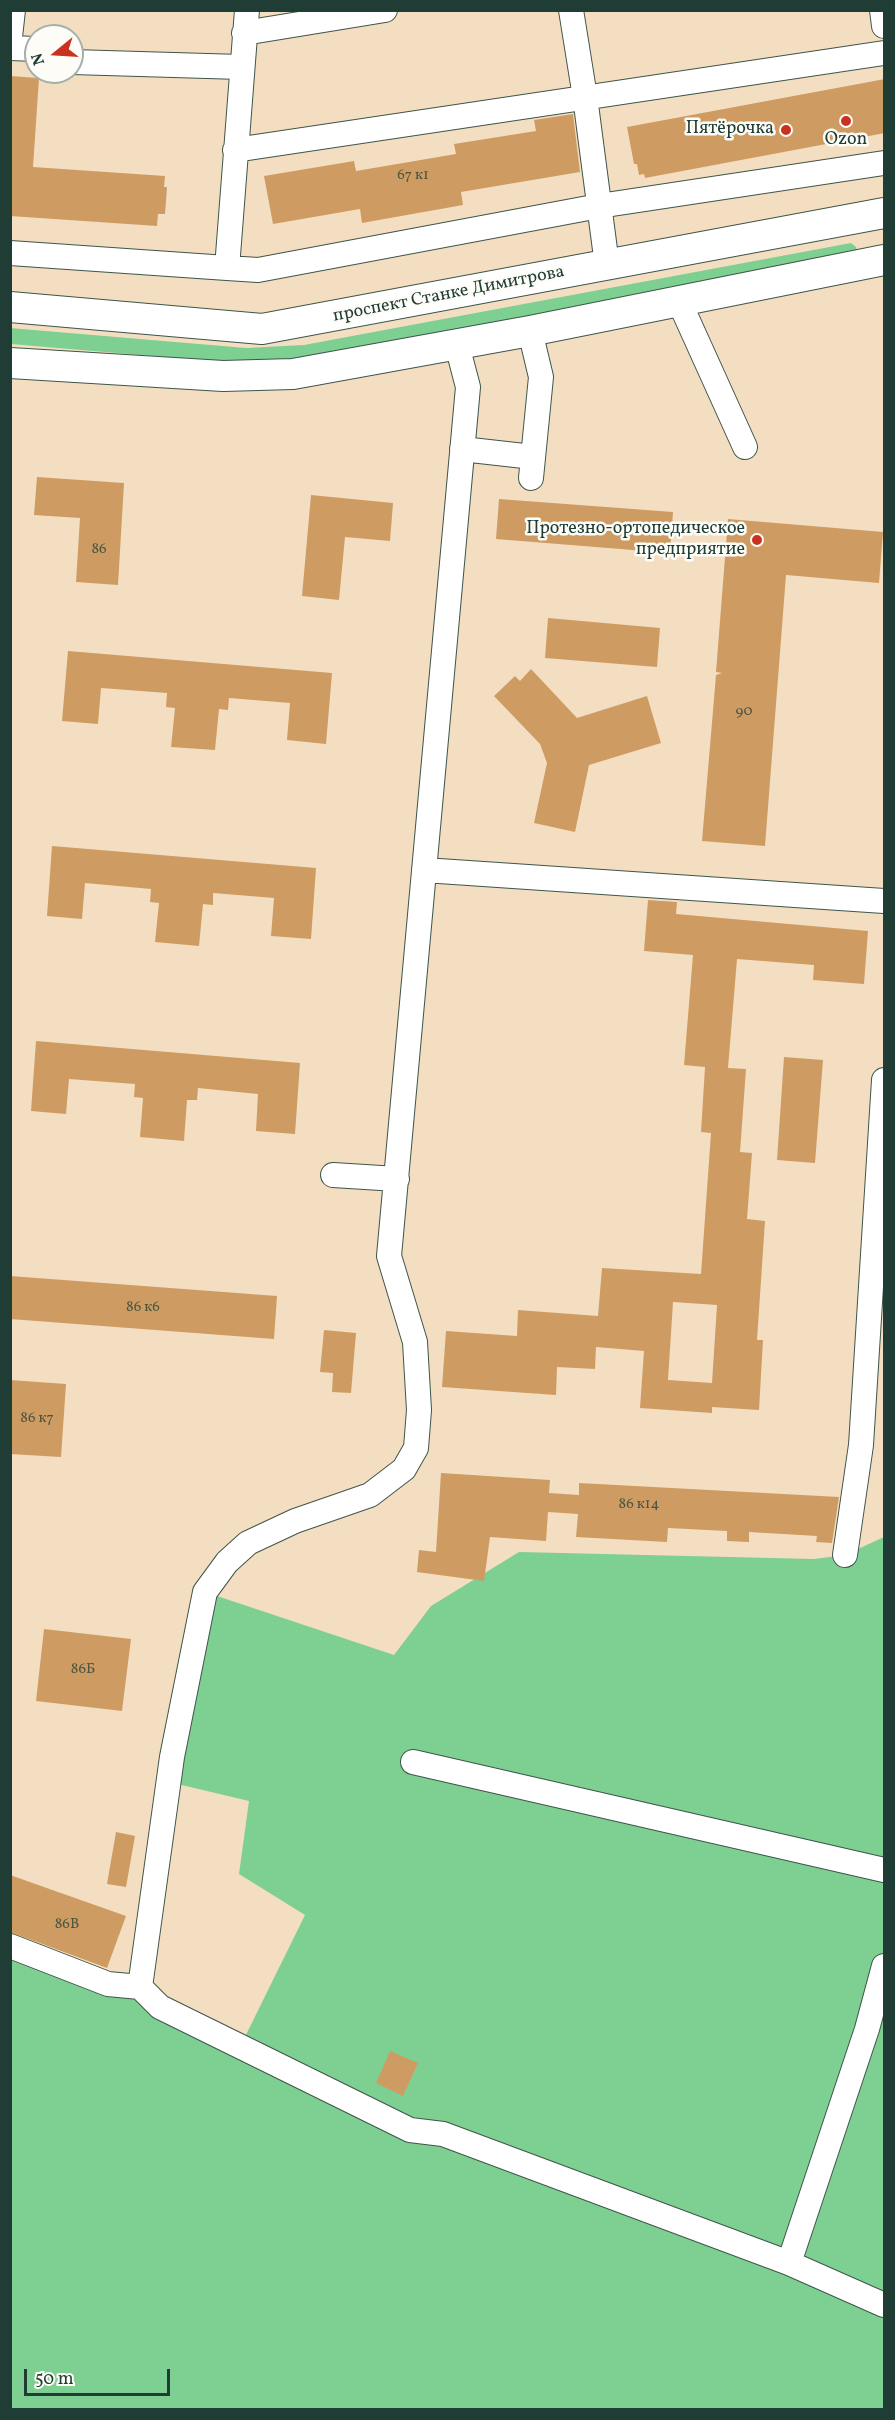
<!DOCTYPE html>
<html>
<head>
<meta charset="utf-8">
<style>
  body { margin:0 }
  #map { position:relative; width:895px; height:2420px; overflow:hidden; background:#f4dec1; font-family:Vollkorn,serif }
  canvas { display:block }
  .frame { position:absolute; inset:0; border:12px solid #1f3d34; pointer-events:none }
  .north { position:absolute; left:24px; top:24px; width:60px; height:60px; box-sizing:border-box; background:#fdfcf7; border:2px solid #a4b0a9; border-radius:50%; rotate:252deg; font-size:16px; font-weight:700; line-height:24px; text-align:center; color:#1f3d34 }
  .north::after { content:''; display:block; margin:auto; width:21px; height:27px; background:#c8321e; clip-path:polygon(50% 0,100% 100%,50% 72%,0 100%) }
  .scale { position:absolute; left:24px; top:2369px; width:146px; height:27px; box-sizing:border-box; border:3px solid #1f3d34; border-top:0; padding-left:8px; font-size:18px; line-height:21px; white-space:nowrap; color:#1f3d34; -webkit-text-stroke:4px #fdfcf7; paint-order:stroke }
</style>
</head>
<body>
<div id="map">
<canvas width="895" height="2420"></canvas>
<div class="frame"></div>
<div class="north">N</div>
<div class="scale">50 m</div>
</div>
<script>
const ctx = document.querySelector('canvas').getContext('2d');
ctx.lineJoin = 'round';
function fillPath(path, color) {
  ctx.fillStyle = color;
  ctx.fill(path, 'evenodd');
}
function shape(rows) {
  const path = new Path2D();
  for (const r of rows) {
    path.moveTo(r[0], r[1]);
    for (let i = 2; i < r.length; i += 2) path.lineTo(r[i], r[i + 1]);
  }
  return path;
}
function trace(path, color, width, dash) {
  ctx.strokeStyle = color;
  ctx.lineWidth = width;
  ctx.lineCap = dash ? 'butt' : 'round';
  ctx.setLineDash(dash || []);
  ctx.stroke(path);
}
function write(font, color, halo, rows, align = 'center') {
  ctx.font = font + ' Vollkorn,serif';
  ctx.lineWidth = 5;
  ctx.setLineDash([]);
  ctx.textBaseline = 'middle';
  ctx.strokeStyle = halo;
  ctx.fillStyle = color;
  for (const [text, x, y, turn = 0] of rows) {
    ctx.save();
    ctx.translate(x, y);
    ctx.rotate((+turn || 0) * Math.PI / 180);
    ctx.textAlign = isNaN(turn) ? turn : align;
    if (halo) ctx.strokeText(text, 0, 0);
    ctx.fillText(text, 0, 0);
    ctx.restore();
  }
}
fillPath(shape([
  [851,243,856,247,858,254,322,360,257,365,11,344,10,328,246,348,304,345],
  [884,1537,884,2409,11,2409,10,1949,108,1984,240,2047,305,1915,239,1874,249,1801,169,1782,205,1592,394,1655,431,1606,519,1552,814,1559,845,1555]
]), '#7dd092');
fillPath(shape([
  [10,76,39,78,33,167,165,176,164,187,167,187,165,214,158,214,157,226,10,216],
  [885,79,885,133,645,178,644,174,639,175,637,164,634,164,627,127],
  [573,114,580,172,461,192,463,205,362,223,360,209,273,224,264,176,354,161,356,171,456,154,454,144,536,131,534,120],
  [37,477,124,483,118,585,76,582,80,518,34,515],
  [311,495,393,503,390,541,345,537,339,600,302,596],
  [499,499,673,512,670,553,496,539],
  [728,519,883,532,879,583,786,575,765,846,702,841,716,675,722,673,716,672],
  [548,618,660,628,657,667,545,658],
  [68,651,332,673,326,744,287,740,290,703,229,698,228,710,219,709,215,750,171,747,175,708,166,707,167,693,101,688,98,724,62,721],
  [531,669,577,718,647,696,661,743,589,765,575,832,534,823,547,763,540,744,494,696,515,676,520,681],
  [52,846,316,868,311,939,271,936,274,898,213,893,213,905,203,904,199,946,155,942,159,903,150,902,151,889,85,883,82,919,47,916],
  [648,900,677,902,676,914,868,931,864,984,813,980,814,965,737,959,728,1068,746,1069,740,1152,752,1153,747,1219,765,1221,757,1340,763,1340,759,1410,712,1407,712,1413,640,1408,644,1351,596,1347,595,1369,557,1367,556,1395,442,1387,446,1331,517,1336,518,1310,598,1316,602,1268,701,1274,711,1133,701,1132,705,1067,684,1065,693,955,644,951],
  [673,1302,717,1305,712,1383,668,1380],
  [36,1041,300,1063,295,1134,256,1131,258,1094,198,1088,197,1100,187,1100,184,1141,140,1137,143,1098,134,1097,135,1084,69,1079,66,1114,31,1111],
  [784,1057,823,1060,815,1163,777,1160],
  [10,1276,277,1296,274,1339,10,1319],
  [324,1330,356,1333,351,1393,332,1392,333,1373,320,1372],
  [10,1380,66,1384,61,1457,10,1454],
  [441,1473,550,1480,549,1493,579,1495,579,1483,839,1497,832,1543,816,1542,817,1536,749,1532,749,1542,727,1541,727,1531,668,1528,667,1542,576,1537,578,1514,548,1512,546,1541,490,1537,484,1581,417,1572,419,1550,436,1552],
  [44,1629,131,1639,122,1711,36,1701],
  [116,1832,135,1836,126,1887,107,1884],
  [10,1875,126,1916,107,1968,10,1932],
  [390,2051,418,2063,403,2096,376,2083]
]), '#ce9c63');
const minor = shape([
  [247,10,227,268,258,270,599,206,884,163],
  [571,10,585,97,607,265],
  [882,10,884,26],
  [244,33,385,10],
  [10,37,13,10],
  [10,48,36,49],
  [72,62,241,67],
  [235,150,884,53],
  [10,253,227,268],
  [679,301,745,447],
  [530,331,541,377,531,478],
  [462,449,533,457],
  [424,870,884,901],
  [333,1175,397,1179],
  [845,1555,861,1445,884,1080],
  [413,1762,884,1870],
  [10,1946,108,1984,140,1987,160,2007,410,2130,443,2134,789,2263,884,2305],
  [140,1987,172,1757,205,1592,227,1562,248,1543,295,1521,370,1495,404,1469,416,1448,419,1410,415,1342,389,1256,468,387,457,345],
  [789,2263,867,2029,884,1966]
]);
const major = shape([
  [10,307,262,329,884,213],
  [10,363,223,376,293,374,530,331,884,260]
]);
trace(minor, '#3f5549', 26);
trace(major, '#3f5549', 32);
trace(minor, '#fff', 24);
trace(major, '#fff', 30);
for (const [x, y, r, color] of [
  [846,121,6,"#c8321e"],
  [786,130,6,"#c8321e"],
  [757,540,6,"#c8321e"]
]) {
  const dot = new Path2D();
  dot.arc(x, y, r, 0, 2 * Math.PI);
  ctx.fillStyle = color;
  ctx.fill(dot);
  trace(dot, '#fdfcf7', 2);
}
write('15px', '#4b5540', null, [
  ["67 к1",413,176],
  ["86",99,550],
  ["90",744,712],
  ["86 к6",143,1308],
  ["86 к7",37,1419],
  ["86 к14",639,1505],
  ["86Б",83,1670],
  ["86В",67,1925]
]);
write('18px', '#1f3d34', '#fdfcf7', [
  ["Пятёрочка",774,130],
  ["Ozon",846,141,"center"],
  ["Протезно-ортопедическое",745,530],
  ["предприятие",745,551]
], 'right');
write('18px', '#1f3d34', '#fdfcf7', [
  ["проспект Станке Димитрова",449,295,-11]
]);
</script>
</body>
</html>
